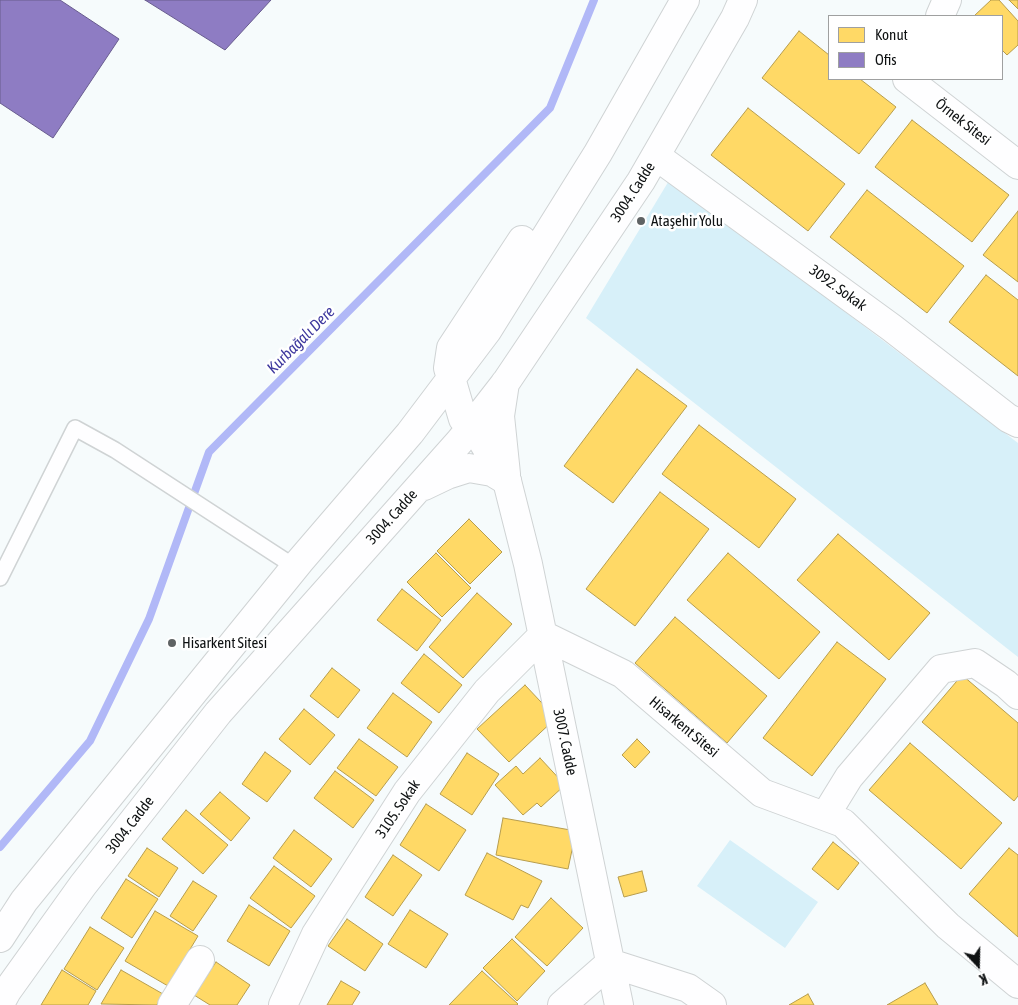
<!DOCTYPE html>
<html>
<head>
<meta charset="utf-8">
<style>
  body { margin:0 }
  #map { position:relative; width:1018px; height:1005px; overflow:hidden; background:#f6fbfc; font-family:"Asap Condensed",sans-serif }
  canvas { display:block }
  .legend { position:absolute; left:828px; top:15px; width:175px; height:65px; box-sizing:border-box; background:#fff; border:1px solid #9fa0a0; margin:0; padding:6px 9px; list-style:none; font-size:15px; color:#0e1112 }
  .legend li { display:flex; align-items:center; gap:10px; height:25px }
  .legend b { width:25px; border:1px solid #9fa0a0 }
  .north { position:absolute; left:953px; top:940px; width:50px; height:50px; -webkit-text-stroke:4px #fff; paint-order:stroke; rotate:159deg; font-size:14px; font-weight:700; line-height:20px; text-align:center; color:#0e1112 }
  .north::after { content:''; display:block; margin:auto; width:18px; height:22px; background:#0e1112; clip-path:polygon(50% 0,100% 100%,50% 72%,0 100%) }
</style>
</head>
<body>
<div id="map">
<canvas width="1018" height="1005"></canvas>
<ul class="legend">
<li><b style="height:14px;background:#ffd966"></b>Konut</li>
<li><b style="height:14px;background:#8e7cc3"></b>Ofis</li>
</ul>
<div class="north">K</div>
</div>
<script>
const ctx = document.querySelector('canvas').getContext('2d');
ctx.lineJoin = 'round';
function fillPath(path, color) {
  ctx.fillStyle = color;
  ctx.fill(path, 'evenodd');
}
function shape(rows) {
  const path = new Path2D();
  for (const r of rows) {
    path.moveTo(r[0], r[1]);
    for (let i = 2; i < r.length; i += 2) path.lineTo(r[i], r[i + 1]);
  }
  return path;
}
function trace(path, color, width, dash) {
  ctx.strokeStyle = color;
  ctx.lineWidth = width;
  ctx.lineCap = dash ? 'butt' : 'round';
  ctx.setLineDash(dash || []);
  ctx.stroke(path);
}
function write(font, color, halo, rows, align = 'center') {
  ctx.font = font + ' "Asap Condensed",sans-serif';
  ctx.lineWidth = 5;
  ctx.setLineDash([]);
  ctx.textBaseline = 'middle';
  ctx.strokeStyle = halo;
  ctx.fillStyle = color;
  for (const [text, x, y, turn = 0] of rows) {
    ctx.save();
    ctx.translate(x, y);
    ctx.rotate((+turn || 0) * Math.PI / 180);
    ctx.textAlign = isNaN(turn) ? turn : align;
    if (halo) ctx.strokeText(text, 0, 0);
    ctx.fillText(text, 0, 0);
    ctx.restore();
  }
}
fillPath(shape([
  [670,179,1018,443,1018,657,586,318],
  [730,840,818,902,785,948,697,886]
]), '#d7f0f9');
const homes = shape([
  [991,0,999,0,1018,21,1018,45,1007,55,1002,50,1002,16,974,16,991,0],
  [1009,0,1018,0,1018,9,1009,0],
  [799,31,829,55,829,79,860,79,896,107,859,154,762,78,799,31],
  [748,108,845,184,808,231,711,155,748,108],
  [912,120,1009,195,972,242,875,167,912,120],
  [867,190,964,266,927,313,830,237,867,190],
  [1018,211,1018,282,983,255,1018,211],
  [986,275,1018,300,1018,376,949,322,986,275],
  [637,369,687,406,613,503,564,466,637,369],
  [699,425,796,499,759,548,662,474,699,425],
  [660,492,709,529,635,626,586,589,660,492],
  [469,519,502,552,470,584,437,551,469,519],
  [838,534,930,613,889,660,797,580,838,534],
  [436,553,471,588,442,617,407,582,436,553],
  [728,553,820,632,779,679,687,600,728,553],
  [402,589,441,620,417,651,377,620,402,589],
  [477,593,512,624,463,678,429,647,477,593],
  [675,617,767,696,727,743,635,663,675,617],
  [837,642,886,679,812,776,763,738,837,642],
  [424,654,462,685,439,713,401,683,424,654],
  [332,668,360,690,338,718,310,696,332,668],
  [962,675,1018,723,1018,796,1014,801,922,722,962,675],
  [525,685,556,718,509,762,477,729,525,685],
  [393,693,432,722,407,757,367,728,393,693],
  [304,709,335,735,310,765,279,739,304,709],
  [359,739,398,767,376,796,337,768,359,739],
  [637,739,650,752,635,768,622,755,637,739],
  [910,743,1002,823,961,869,869,790,910,743],
  [265,752,291,771,267,802,242,784,265,752],
  [467,753,499,774,472,815,440,794,467,753],
  [540,758,565,785,541,807,537,803,523,815,495,785,516,766,523,774,540,758],
  [335,771,374,800,353,828,314,798,335,771],
  [220,792,250,818,231,841,200,814,220,792],
  [426,804,466,830,439,871,400,845,426,804],
  [186,810,228,845,203,874,162,839,186,810],
  [503,818,576,831,568,869,496,855,503,818],
  [294,830,332,859,311,887,273,858,294,830],
  [833,842,859,863,838,890,812,869,833,842],
  [147,848,178,868,159,897,128,876,147,848],
  [1009,848,1018,855,1018,937,969,894,1009,848],
  [487,853,542,881,528,908,521,905,513,920,465,895,487,853],
  [393,855,422,875,393,916,365,897,393,855],
  [274,866,315,896,291,928,250,898,274,866],
  [642,871,647,891,624,897,618,877,642,871],
  [126,879,158,899,132,938,101,918,126,879],
  [193,881,217,896,193,931,170,916,193,881],
  [551,898,583,928,547,966,515,937,551,898],
  [249,905,290,931,269,966,227,941,249,905],
  [410,910,448,934,426,968,388,944,410,910],
  [155,911,198,936,168,986,125,961,155,911],
  [347,919,383,944,365,971,328,946,347,919],
  [90,927,124,948,97,990,64,969,90,927],
  [512,939,545,971,517,1001,483,968,512,939],
  [216,962,250,985,237,1005,210,1005,194,995,216,962],
  [62,970,96,991,88,1005,41,1005,62,970],
  [121,970,163,994,157,1005,101,1004,121,970],
  [482,971,518,1004,517,1005,449,1005,482,971],
  [341,981,360,992,352,1005,327,1005,341,981],
  [925,983,938,1005,887,1005,925,983],
  [808,994,814,1005,789,1005,808,994]
]);
fillPath(homes, '#ffd966');
trace(homes, '#b79d4d', 1);
const offices = shape([
  [0,0,60,0,119,39,53,138,0,103,0,0],
  [145,0,271,0,225,50,145,0]
]);
fillPath(offices, '#8e7cc3');
trace(offices, '#685c8e', 1);
trace(shape([
  [0,847,90,741,149,619,209,452,550,108,594,0]
]), '#b1b8f7', 8);
const lane = shape([
  [0,578,75,428,115,450,295,567]
]);
const street = shape([
  [940,16,947,0],
  [907,79,1018,165],
  [656,156,892,328,1008,418,1018,423],
  [507,481,528,564,619,1005],
  [825,816,849,777,941,669,975,663,1006,684,1018,695],
  [172,1005,200,960],
  [283,1005,316,934,407,792,487,691,543,635,623,674,762,793,843,823,948,926,1018,984],
  [562,1005,610,963,688,988,712,1005]
]);
const primary = shape([
  [505,383,500,416,506,474],
  [507,481,481,439,463,419,448,368,451,348,522,240],
  [424,486,447,475,469,468,492,472,507,481],
  [0,938,24,901,300,561,410,433,487,331,598,153,685,0],
  [0,1004,7,991,83,885,218,713,460,441,506,382,641,181,735,18,743,0]
]);
trace(lane, '#cfd3d4', 18);
trace(street, '#cfd3d4', 30);
trace(primary, '#cfd3d4', 30);
trace(lane, '#fefeff', 15);
trace(street, '#fefeff', 28);
trace(primary, '#fefeff', 28);
for (const [x, y, r, color] of [
  [641,221,5,"#5f6364"],
  [172,643,5,"#5f6364"]
]) {
  const dot = new Path2D();
  dot.arc(x, y, r, 0, 2 * Math.PI);
  ctx.fillStyle = color;
  ctx.fill(dot);
  trace(dot, '#fff', 2);
}
write('15px', '#0e1112', '#fff', [
  ["Örnek Sitesi",963,122,38],
  ["3004. Cadde",633,192,-57],
  ["3092. Sokak",838,288,36],
  ["3004. Cadde",392,517,-48],
  ["Hisarkent Sitesi",684,727,40],
  ["3007. Cadde",565,742,78],
  ["3105. Sokak",398,809,-56],
  ["3004. Cadde",130,825,-52]
]);
write('15px', '#0e1112', '#fff', [
  ["Ataşehir Yolu",651,221],
  ["Hisarkent Sitesi",182,643]
], 'left');
write('italic 16px', '#3e389e', '#fff', [
  ["Kurbağalı Dere",301,340,-45]
]);
</script>
</body>
</html>
